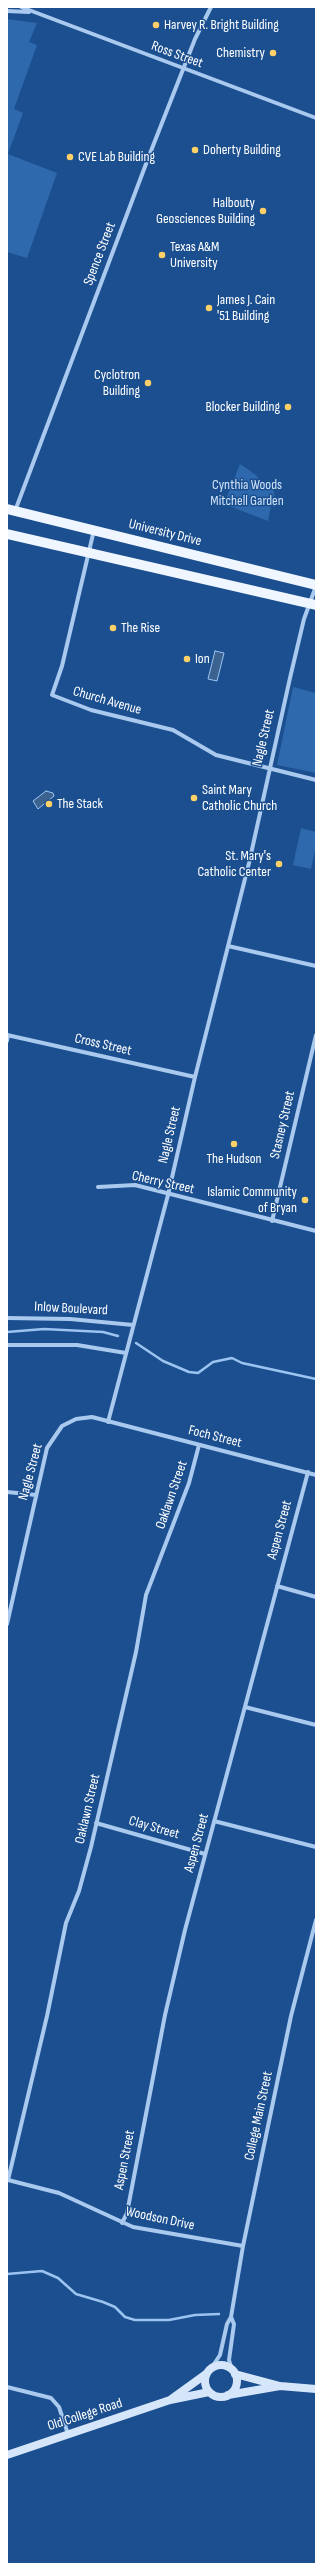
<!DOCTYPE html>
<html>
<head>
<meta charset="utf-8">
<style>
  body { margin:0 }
  #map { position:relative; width:323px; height:2571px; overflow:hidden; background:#1b4f8f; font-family:"Sofia Sans Condensed",sans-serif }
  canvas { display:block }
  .frame { position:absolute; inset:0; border:8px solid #fff; pointer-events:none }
</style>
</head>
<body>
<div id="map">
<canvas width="323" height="2571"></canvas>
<div class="frame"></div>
</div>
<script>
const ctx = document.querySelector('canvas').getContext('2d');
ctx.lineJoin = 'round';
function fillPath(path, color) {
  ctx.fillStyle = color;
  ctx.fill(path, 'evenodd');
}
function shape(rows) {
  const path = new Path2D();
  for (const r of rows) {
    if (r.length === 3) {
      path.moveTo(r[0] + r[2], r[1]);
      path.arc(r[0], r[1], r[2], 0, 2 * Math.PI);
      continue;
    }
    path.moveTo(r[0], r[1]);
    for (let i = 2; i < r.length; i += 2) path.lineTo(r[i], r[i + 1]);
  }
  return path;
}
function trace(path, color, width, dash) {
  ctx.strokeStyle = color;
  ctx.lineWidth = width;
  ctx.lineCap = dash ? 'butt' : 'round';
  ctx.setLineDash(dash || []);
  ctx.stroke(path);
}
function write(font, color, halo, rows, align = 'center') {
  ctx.font = font + ' "Sofia Sans Condensed",sans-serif';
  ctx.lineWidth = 3;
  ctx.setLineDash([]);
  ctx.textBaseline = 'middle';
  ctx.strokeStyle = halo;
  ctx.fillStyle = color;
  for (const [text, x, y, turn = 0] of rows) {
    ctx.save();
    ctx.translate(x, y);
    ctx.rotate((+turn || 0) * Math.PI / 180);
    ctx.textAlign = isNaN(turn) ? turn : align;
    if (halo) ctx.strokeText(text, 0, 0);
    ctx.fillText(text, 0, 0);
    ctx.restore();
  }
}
fillPath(shape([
  [7,19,37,23,29,42,37,45,14,109,23,113,8,154,57,173,27,258,7,252],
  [240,464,256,475,265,489,273,486,276,507,271,506,268,521,224,504],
  [293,687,316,693,316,773,277,765],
  [301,828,316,832,316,846,311,869,293,865]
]), '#2e69ad');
const water = shape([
  [215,651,224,653,217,681,208,679,215,651],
  [46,791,53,793,54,796,38,809,33,801,46,791]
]);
fillPath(water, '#3c6290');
trace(water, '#9cc4f0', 1);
trace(shape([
  [7,1332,44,1329,103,1332,118,1336],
  [136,1343,163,1361,189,1372,198,1373,213,1362,232,1358,242,1363,316,1379],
  [7,2274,42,2271,58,2278,76,2294,103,2302,115,2307,125,2317,135,2320,169,2320,195,2315,219,2314]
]), '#9cc4f0', 2.5);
trace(shape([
  [21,7,316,118],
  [7,11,29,12],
  [15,511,149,156,195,39,211,7],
  [94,530,62,666,52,695,91,710,173,730,216,755,316,780],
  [228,946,316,966],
  [7,1035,195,1077],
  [7,1041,8,1035],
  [98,1187,135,1185,316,1231],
  [272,1221,316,1035],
  [7,1318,70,1319,133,1325],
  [7,1345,77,1345,126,1353],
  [108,1422,168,1195,195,1077,249,863,290,678,304,619,316,586],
  [199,1445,189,1483,146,1595,136,1652,91,1847,79,1891,66,1923,47,2016,8,2180,59,2193,133,2227,243,2246],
  [7,1492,36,1495],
  [277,1586,316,1597],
  [7,1624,47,1448,62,1426,76,1419,92,1417,316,1475],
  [245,1707,316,1725],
  [214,1821,316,1847],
  [96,1823,205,1854],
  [122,2223,127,2213,165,2015,185,1930,308,1472],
  [231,2317,234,2324,229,2360,232,2370],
  [212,2367,220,2355,227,2324,231,2317,243,2246,291,2016,316,1920],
  [7,2387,51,2398,59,2407,68,2434]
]), '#a9c9ee', 4);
trace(shape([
  [221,2381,16],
  [235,2374,280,2386,316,2389],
  [228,2395,280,2386],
  [170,2400,206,2374],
  [7,2455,170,2400,209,2392]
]), '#d6e6fa', 8);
trace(shape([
  [7,509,316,585],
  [7,534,316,605]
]), '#f0f6ff', 10);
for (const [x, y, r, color] of [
  [156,25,4,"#ffd166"],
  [273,53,4,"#ffd166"],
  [195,150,4,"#ffd166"],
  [70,157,4,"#ffd166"],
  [263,211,4,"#ffd166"],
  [162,255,4,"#ffd166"],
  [209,308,4,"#ffd166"],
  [148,383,4,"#ffd166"],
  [288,407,4,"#ffd166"],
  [113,628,4,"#ffd166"],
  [187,659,4,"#ffd166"],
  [194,798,4,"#ffd166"],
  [49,804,4,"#ffd166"],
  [279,864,4,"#ffd166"],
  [234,1144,4,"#ffd166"],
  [305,1200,4,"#ffd166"]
]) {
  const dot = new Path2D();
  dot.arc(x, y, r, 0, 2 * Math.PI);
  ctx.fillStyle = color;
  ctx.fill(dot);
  trace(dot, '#1b4f8f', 1.5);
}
write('14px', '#fff', '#1b4f8f', [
  ["Harvey R. Bright Building",164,25],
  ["Chemistry",265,53,"right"],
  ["Doherty Building",203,150],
  ["CVE Lab Building",78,157],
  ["Halbouty",255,203,"right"],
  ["Geosciences Building",255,219,"right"],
  ["Texas A&M",170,247],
  ["University",170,263],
  ["James J. Cain",217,300],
  ["'51 Building",217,316],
  ["Cyclotron",140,375,"right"],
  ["Building",140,391,"right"],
  ["Blocker Building",280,407,"right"],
  ["The Rise",121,628],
  ["Ion",195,659],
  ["Saint Mary",202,790],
  ["Catholic Church",202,806],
  ["The Stack",57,804],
  ["St. Mary's",271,856,"right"],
  ["Catholic Center",271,872,"right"],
  ["The Hudson",234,1159,"center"],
  ["Islamic Community",297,1192,"right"],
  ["of Bryan",297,1208,"right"]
], 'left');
write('14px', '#fff', '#1b4f8f', [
  ["Ross Street",177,55,20],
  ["Spence Street",100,254,-69],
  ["University Drive",165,533,14],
  ["Church Avenue",107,701,16],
  ["Nagle Street",264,738,-77],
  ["Cross Street",103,1045,13],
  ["Stasney Street",283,1125,-77],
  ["Nagle Street",170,1135,-77],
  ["Cherry Street",163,1183,13],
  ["Inlow Boulevard",71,1309,3],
  ["Foch Street",215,1437,14],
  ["Nagle Street",31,1472,-75],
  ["Oaklawn Street",172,1495,-71],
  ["Aspen Street",280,1530,-75],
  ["Oaklawn Street",88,1809,-77],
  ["Clay Street",154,1828,16],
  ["Aspen Street",197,1843,-75],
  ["College Main Street",259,2116,-78],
  ["Aspen Street",125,2160,-79],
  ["Woodson Drive",160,2219,12],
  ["Old College Road",85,2415,-18]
]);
write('14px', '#cfe3fa', '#1b4f8f', [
  ["Cynthia Woods",247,485],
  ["Mitchell Garden",247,501]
]);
</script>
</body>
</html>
